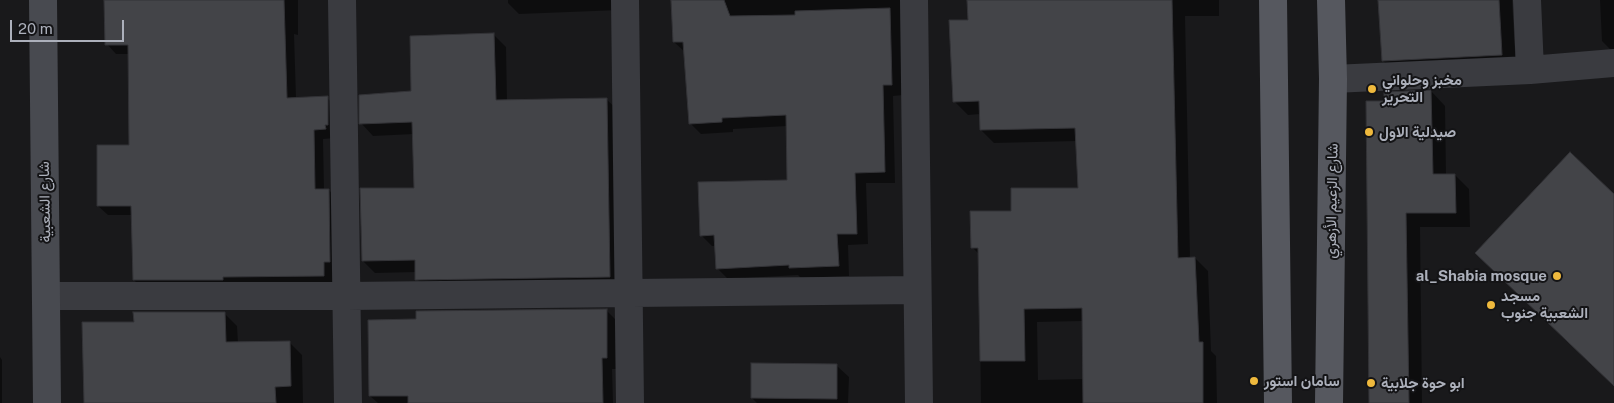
<!DOCTYPE html>
<html>
<head>
<meta charset="utf-8">
<style>
  body { margin:0 }
  #map { position:relative; width:1614px; height:403px; overflow:hidden; background:#19191b; font-family:"Public Sans",sans-serif }
  canvas { display:block }
  .scale { position:absolute; left:10px; top:20px; width:114px; height:22px; box-sizing:border-box; border:2px solid #acb0bb; border-top:0; padding-left:6px; font-size:15px; line-height:18px; white-space:nowrap; color:#acb0bb; -webkit-text-stroke:4px #141416; paint-order:stroke }
</style>
</head>
<body>
<div id="map">
<canvas width="1614" height="403"></canvas>
<div class="scale">20 m</div>
</div>
<script>
const ctx = document.querySelector('canvas').getContext('2d');
ctx.lineJoin = 'round';
function fillPath(path, color) {
  ctx.fillStyle = color;
  ctx.fill(path, 'evenodd');
}
function shape(rows) {
  const path = new Path2D();
  for (const r of rows) {
    path.moveTo(r[0], r[1]);
    for (let i = 2; i < r.length; i += 2) path.lineTo(r[i], r[i + 1]);
  }
  return path;
}
function trace(path, color, width, dash) {
  ctx.strokeStyle = color;
  ctx.lineWidth = width;
  ctx.lineCap = dash ? 'butt' : 'round';
  ctx.setLineDash(dash || []);
  ctx.stroke(path);
}
function write(font, color, halo, rows, align = 'center') {
  ctx.font = font + ' "Public Sans",Vazirmatn,sans-serif';
  ctx.lineWidth = 4;
  ctx.setLineDash([]);
  ctx.textBaseline = 'middle';
  ctx.strokeStyle = halo;
  ctx.fillStyle = color;
  for (const [text, x, y, turn = 0] of rows) {
    ctx.save();
    ctx.translate(x, y);
    ctx.rotate((+turn || 0) * Math.PI / 180);
    ctx.textAlign = isNaN(turn) ? turn : align;
    if (halo) ctx.strokeText(text, 0, 0);
    ctx.fillText(text, 0, 0);
    ctx.restore();
  }
}
fillPath(shape([
  [106,0,298,0,298,35,294,34,296,98,327,98,337,107,335,138,323,139,324,190,329,190,338,200,333,285,144,290,134,280,132,215,108,215,98,206,130,146,129,54,116,54,107,44],
  [508,0,619,0,620,10,519,14,508,3],
  [672,0,900,0,903,95,893,96,895,183,866,183,868,244,848,245,849,276,801,278,798,275,728,279,717,268,716,246,712,246,701,235,789,181,787,126,733,129,733,132,701,134,690,123,685,52,674,42],
  [969,0,1219,0,1219,16,1185,16,1190,258,1195,258,1208,271,1211,351,1216,356,1217,403,981,403,979,254,972,247,1013,212,1079,189,1077,141,994,143,981,130,980,114,968,115,955,102,969,21],
  [1083,321,1084,379,1038,380,1037,322],
  [1380,0,1512,0,1516,69,1398,75,1383,61],
  [1600,0,1614,0,1614,53,1602,41],
  [494,35,506,47,507,101,606,99,619,111,622,289,429,291,417,279,417,272,375,273,363,261,415,189,414,134,373,136,361,123,413,92],
  [1431,91,1445,106,1446,175,1455,175,1469,189,1470,227,1420,227,1422,403,1370,403,1385,102],
  [606,310,617,321,617,369,612,369,613,403,378,403,370,396],
  [224,313,237,326,238,343,289,342,302,355,303,403,85,403,135,323],
  [0,357,2,360,2,403,0,403],
  [837,366,849,377,848,403,757,403,752,398]
]), '#0007');
const building = shape([
  [104,0,284,0,287,98,328,96,328,125,325,125,326,129,314,130,315,189,329,189,330,262,324,262,324,276,223,277,223,280,133,280,131,206,97,206,97,145,129,145,128,45,105,45,104,0],
  [671,0,724,0,730,16,795,15,795,11,890,8,892,85,883,85,885,172,855,173,857,234,837,234,839,266,789,268,789,265,716,269,714,235,700,236,698,182,787,180,786,115,722,118,722,122,689,124,683,42,673,42,671,0],
  [967,0,1172,0,1178,258,1195,257,1199,342,1203,342,1203,403,1083,403,1082,308,1024,309,1025,361,980,361,978,248,971,248,970,211,1011,211,1011,188,1078,188,1075,128,980,130,979,101,953,102,949,20,968,20,967,0],
  [1378,0,1499,0,1502,55,1382,61,1378,0],
  [494,33,496,100,607,98,610,277,415,280,415,260,362,261,360,188,414,188,412,122,359,124,359,95,411,91,410,36,494,33],
  [1431,90,1433,174,1455,174,1456,213,1406,213,1409,403,1369,403,1366,101,1384,101,1384,92,1431,90],
  [1570,152,1614,194,1614,386,1475,253,1570,152],
  [607,309,607,358,602,358,603,403,408,403,408,396,369,396,368,320,416,319,416,311,607,309],
  [133,312,225,312,226,342,290,341,291,386,275,387,276,403,84,403,82,322,134,322,133,312],
  [751,363,837,364,837,399,751,398,751,363]
]);
fillPath(building, '#434448');
trace(building, '#333337', 1);
trace(shape([
  [342,0,348,403],
  [625,0,630,403],
  [914,0,919,403],
  [1527,0,1530,70],
  [1333,79,1530,70,1614,63],
  [46,296,347,296,917,290]
]), '#3a3b40', 28);
trace(shape([
  [43,0,47,403]
]), '#484a50', 28);
trace(shape([
  [1273,0,1278,403],
  [1329,403,1333,79,1331,0]
]), '#56585f', 28);
for (const [x, y, r, color] of [
  [1372,89,5,"#efb93d"],
  [1369,132,5,"#efb93d"],
  [1557,276,5,"#efb93d"],
  [1491,305,5,"#efb93d"],
  [1254,381,5,"#efb93d"],
  [1371,383,5,"#efb93d"]
]) {
  const dot = new Path2D();
  dot.arc(x, y, r, 0, 2 * Math.PI);
  ctx.fillStyle = color;
  ctx.fill(dot);
  trace(dot, '#141416', 2);
}
write('bold 15px', '#acb0bb', '#141416', [
  ["مخبز وحلواني",1382,80],
  ["التحرير",1382,97],
  ["صيدلية الاول",1379,132],
  ["al_Shabia mosque",1547,276,"right"],
  ["مسجد",1501,296],
  ["الشعبية جنوب",1501,313],
  ["سامان استور",1264,381],
  ["ابو حوة جلابية",1381,383]
], 'left');
write('15px', '#acb0bb', '#141416', [
  ["شارع الزعيم الأزهري",1332,201,-89],
  ["شارع الشعبية",45,202,-91]
]);
</script>
</body>
</html>
